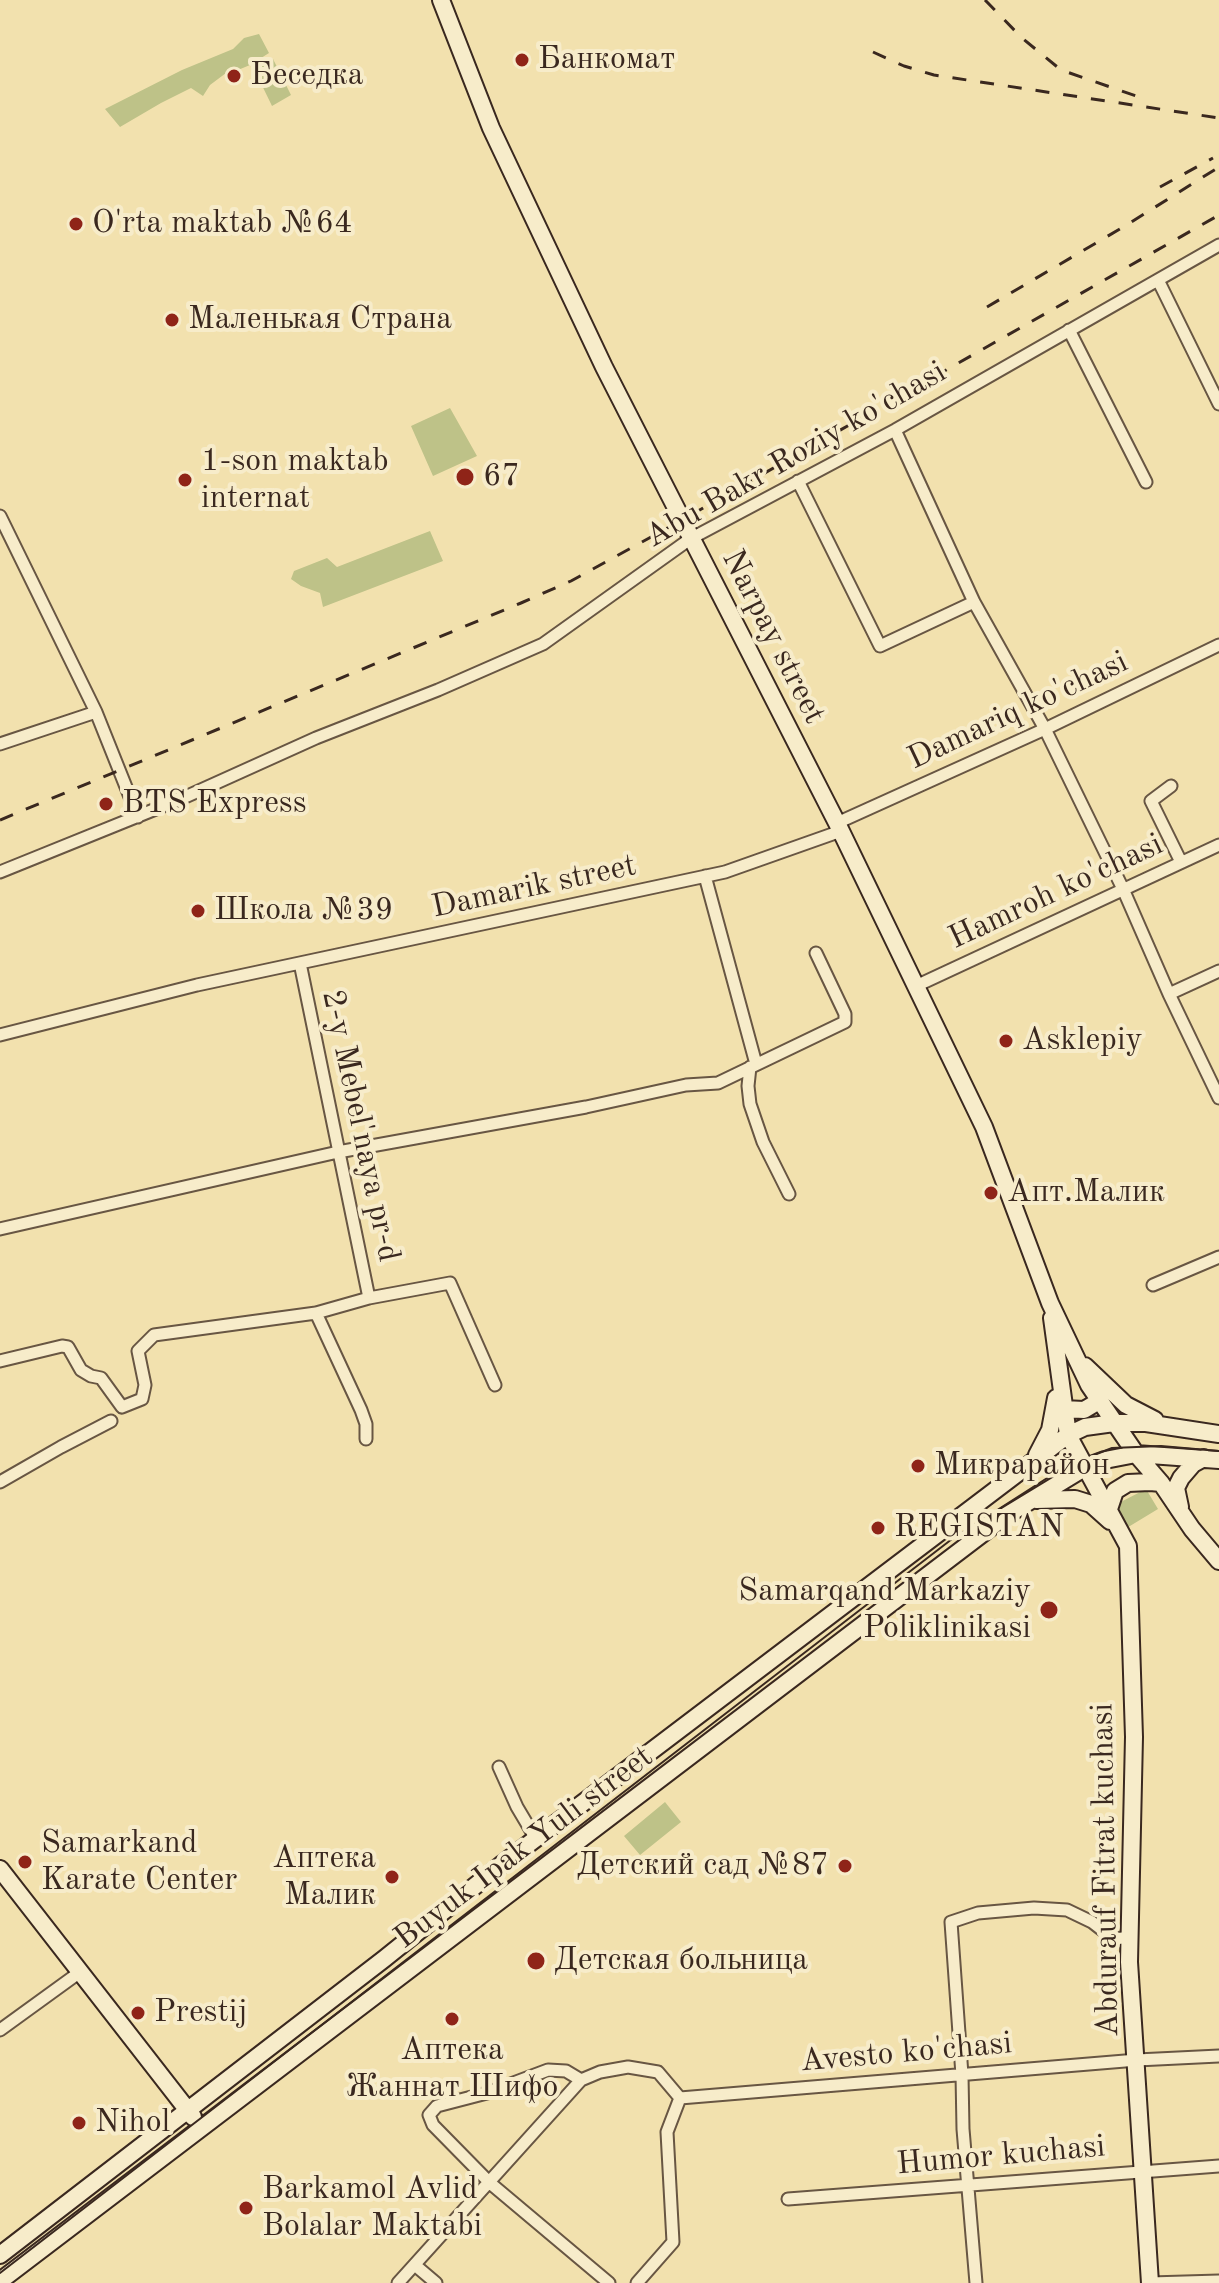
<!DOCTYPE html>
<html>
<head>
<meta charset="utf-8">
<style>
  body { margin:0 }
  canvas { display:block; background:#f2e1ae }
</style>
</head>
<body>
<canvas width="1219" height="2283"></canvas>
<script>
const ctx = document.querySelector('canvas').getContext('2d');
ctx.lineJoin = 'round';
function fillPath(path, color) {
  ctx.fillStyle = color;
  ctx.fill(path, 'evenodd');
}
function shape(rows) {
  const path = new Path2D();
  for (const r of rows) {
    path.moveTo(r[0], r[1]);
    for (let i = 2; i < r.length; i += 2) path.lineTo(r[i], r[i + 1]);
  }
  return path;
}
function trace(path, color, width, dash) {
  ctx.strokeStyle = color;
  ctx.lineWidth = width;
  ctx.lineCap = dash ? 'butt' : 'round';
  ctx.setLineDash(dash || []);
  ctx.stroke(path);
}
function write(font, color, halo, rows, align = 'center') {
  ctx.font = font + ' "Old Standard TT",serif';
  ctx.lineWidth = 8;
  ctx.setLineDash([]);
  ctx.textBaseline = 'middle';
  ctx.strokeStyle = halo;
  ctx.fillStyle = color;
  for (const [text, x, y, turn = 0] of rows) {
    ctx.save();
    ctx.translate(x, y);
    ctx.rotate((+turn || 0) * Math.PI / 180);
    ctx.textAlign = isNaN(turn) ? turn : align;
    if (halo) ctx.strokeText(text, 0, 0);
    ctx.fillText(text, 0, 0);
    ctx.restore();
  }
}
fillPath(shape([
  [259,34,269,53,250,65,238,70,230,70,210,85,203,96,191,88,161,103,120,127,105,109,182,70,233,49,244,38],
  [273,59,291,95,272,106,254,69],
  [450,408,477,456,433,476,411,426],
  [430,531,443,561,323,607,320,593,301,586,291,579,294,571,327,558,337,567],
  [1146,1489,1158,1509,1125,1529,1115,1505],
  [665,1802,681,1822,640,1855,624,1836]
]), '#bec288');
const street = shape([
  [1158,280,1219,404],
  [1069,330,1146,482],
  [895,430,974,602,1045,729,1123,889,1169,994,1219,1098],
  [798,481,880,646,974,602],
  [0,516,96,712,138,817],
  [0,744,96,712],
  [1171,786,1151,801,1181,862],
  [837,823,1045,729,1219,645],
  [0,872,183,798,316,738,438,690,543,644,690,539,895,430,1219,245],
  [705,876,756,1064],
  [300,963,369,1298],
  [916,986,1219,845],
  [1169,994,1219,971],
  [0,1035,197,985,725,872,841,831],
  [750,1067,748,1086,750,1104,763,1142,789,1194],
  [0,1229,338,1152,586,1107,686,1085,718,1083,845,1022,845,1014,816,953],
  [1153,1285,1219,1257],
  [316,1313,361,1410,366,1424,366,1439],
  [0,1361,62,1346,68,1347,81,1370,91,1376,101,1378,122,1407,142,1399,145,1385,138,1351,154,1335,316,1313,369,1298,450,1283,495,1385],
  [0,1482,61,1447,111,1421],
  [499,1767,517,1807,536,1839],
  [0,2030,80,1972],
  [581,2080,566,2071,548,2070,487,2093,437,2106,429,2115,433,2125,490,2183,609,2283],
  [680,2098,1137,2060,1219,2056],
  [788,2199,1219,2166],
  [416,2266,436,2283],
  [398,2283,581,2080,600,2072,628,2067,658,2072,680,2098],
  [637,2283,673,2242,667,2132,680,2098],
  [976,2283,963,2129,962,2075,951,1922,978,1913,1034,1908,1067,1910,1092,1922,1114,1939,1131,1937],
  [1150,2283,1219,2281]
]);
const secondary = shape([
  [441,0,491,128,604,367,837,823,984,1127,1050,1303,1089,1385,1136,1454,1161,1483,1192,1529,1219,1561],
  [1052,1318,1068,1435,1128,1546,1134,1737,1129,1962,1150,2283],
  [1085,1366,1126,1405,1155,1420],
  [1063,1409,1084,1410,1099,1401],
  [1037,1455,1050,1430,1056,1398],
  [1036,1500,1075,1499,1091,1504,1110,1521],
  [1180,1507,1176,1488,1181,1478,1193,1464,1204,1458],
  [1109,1509,1115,1491,1128,1483,1150,1482,1161,1483],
  [0,1869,193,2117],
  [0,2255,384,1959,501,1865,1068,1435,1085,1427,1114,1423,1146,1423,1219,1434],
  [0,2281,1007,1515,1086,1467,1105,1460,1136,1454,1219,1460]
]);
trace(street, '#685643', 15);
trace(secondary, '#3a281f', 20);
trace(street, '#f7ecca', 11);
trace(secondary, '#f7ecca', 16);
trace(shape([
  [0,2273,952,1539,1055,1473,1076,1462,1112,1448,1161,1446,1219,1451]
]), '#3a281f', 2);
trace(shape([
  [985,0,1022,38,1061,70,1139,97],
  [873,52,904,66,934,75,1219,118],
  [1160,187,1213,158],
  [987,307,1125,226,1219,167],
  [0,820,521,603,571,581,682,520,1219,215]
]), '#3a281f', 3, [14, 14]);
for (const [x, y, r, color] of [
  [522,60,8,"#8f2418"],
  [234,76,8,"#8f2418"],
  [76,224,8,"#8f2418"],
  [172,320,8,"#8f2418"],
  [465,477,10,"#8f2418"],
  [185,480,8,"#8f2418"],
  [106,804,8,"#8f2418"],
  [198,911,8,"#8f2418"],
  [1006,1041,8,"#8f2418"],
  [991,1193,8,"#8f2418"],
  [918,1466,8,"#8f2418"],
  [878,1528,8,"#8f2418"],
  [1049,1610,10,"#8f2418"],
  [25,1862,8,"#8f2418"],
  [845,1866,8,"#8f2418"],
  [392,1877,8,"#8f2418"],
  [536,1961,10,"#8f2418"],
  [138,2013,8,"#8f2418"],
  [452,2019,8,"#8f2418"],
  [79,2123,8,"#8f2418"],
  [246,2208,8,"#8f2418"]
]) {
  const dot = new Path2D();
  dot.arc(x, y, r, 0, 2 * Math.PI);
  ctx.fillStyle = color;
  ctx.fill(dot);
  trace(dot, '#f7ecca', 3);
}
write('32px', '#3a281f', '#f7ecca', [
  ["Банкомат",538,60],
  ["Беседка",250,76],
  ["O'rta maktab №64",92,224],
  ["Маленькая Страна",188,320],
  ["1-son maktab",201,462],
  ["internat",201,499],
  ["67",483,477],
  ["BTS Express",122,804],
  ["Школа №39",214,911],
  ["Asklepiy",1022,1041],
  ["Апт.Малик",1007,1193],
  ["Микрарайон",934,1466],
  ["REGISTAN",894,1528],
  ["Samarqand Markaziy",1031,1592,"right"],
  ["Poliklinikasi",1031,1629,"right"],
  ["Samarkand",41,1844],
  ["Karate Center",41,1881],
  ["Аптека",376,1859,"right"],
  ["Малик",376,1896,"right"],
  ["Детский сад №87",829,1866,"right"],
  ["Детская больница",554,1961],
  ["Prestij",154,2013],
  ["Аптека",452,2051,"center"],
  ["Жаннат Шифо",452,2088,"center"],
  ["Nihol",95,2123],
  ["Barkamol Avlid",262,2190],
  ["Bolalar Maktabi",262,2227]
], 'left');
write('32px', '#3a281f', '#f7ecca', [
  ["Abu Bakr Roziy ko'chasi",796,455,-30],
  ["Narpay street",773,637,63],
  ["Damariq ko'chasi",1018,711,-25],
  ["Damarik street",534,887,-12],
  ["Hamroh ko'chasi",1056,892,-25],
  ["2-y Mebel'naya pr-d",360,1126,78],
  ["Buyuk Ipak Yuli street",524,1848,-37],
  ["Abdurauf Fitrat kuchasi",1106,1870,-91],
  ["Avesto ko'chasi",906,2053,-5],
  ["Humor kuchasi",1001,2156,-5]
]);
</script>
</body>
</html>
